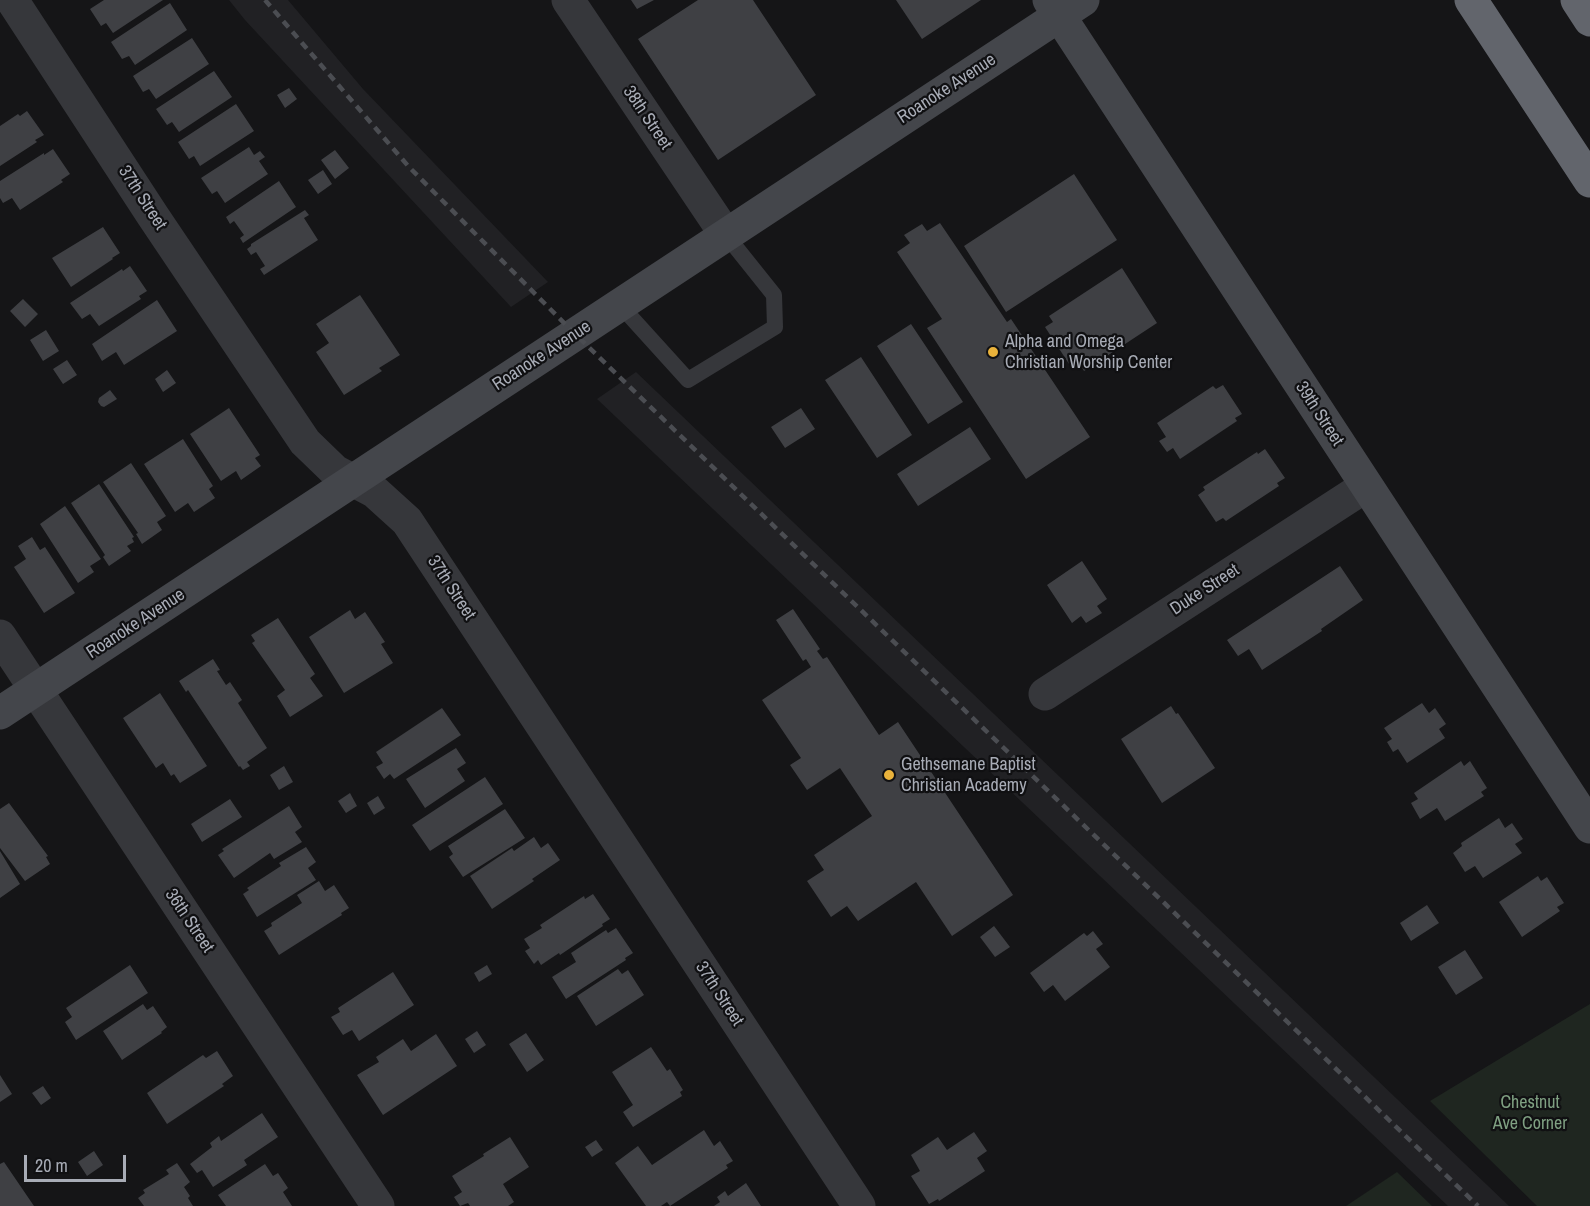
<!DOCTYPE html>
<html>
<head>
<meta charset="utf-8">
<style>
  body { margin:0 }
  #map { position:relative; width:1590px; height:1206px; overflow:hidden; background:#151517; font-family:"Archivo Narrow",sans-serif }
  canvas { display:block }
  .scale { position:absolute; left:24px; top:1155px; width:102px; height:27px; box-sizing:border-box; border:3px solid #a8acb6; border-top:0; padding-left:8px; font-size:18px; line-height:21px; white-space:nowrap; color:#a8acb6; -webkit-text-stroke:4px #101012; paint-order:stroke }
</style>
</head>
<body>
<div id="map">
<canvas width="1590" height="1206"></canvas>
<div class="scale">20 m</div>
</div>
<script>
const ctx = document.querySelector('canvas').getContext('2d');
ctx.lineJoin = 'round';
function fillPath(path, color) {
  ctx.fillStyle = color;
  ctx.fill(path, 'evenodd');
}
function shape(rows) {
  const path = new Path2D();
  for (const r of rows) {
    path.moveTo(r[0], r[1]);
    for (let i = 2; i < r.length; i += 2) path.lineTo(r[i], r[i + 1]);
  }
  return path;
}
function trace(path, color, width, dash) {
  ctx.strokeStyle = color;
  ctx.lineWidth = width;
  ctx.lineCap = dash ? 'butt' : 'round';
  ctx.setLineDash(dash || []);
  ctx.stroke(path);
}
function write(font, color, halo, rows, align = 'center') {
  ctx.font = font + ' "Archivo Narrow",sans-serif';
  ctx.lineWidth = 4.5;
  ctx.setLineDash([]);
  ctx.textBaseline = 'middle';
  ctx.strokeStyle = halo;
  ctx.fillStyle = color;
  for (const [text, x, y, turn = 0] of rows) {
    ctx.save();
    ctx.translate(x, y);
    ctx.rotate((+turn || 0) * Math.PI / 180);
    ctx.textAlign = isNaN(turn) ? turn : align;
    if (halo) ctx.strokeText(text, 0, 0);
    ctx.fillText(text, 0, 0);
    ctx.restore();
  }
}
fillPath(shape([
  [229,0,288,0,363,89,548,282,511,307,245,20],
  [636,372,1509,1206,1448,1206,597,399]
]), '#212124');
fillPath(shape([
  [1590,1004,1590,1206,1537,1206,1430,1101],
  [1397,1172,1432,1206,1346,1206]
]), '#1f2620');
fillPath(shape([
  [104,0,163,0,113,33,106,23,101,26,90,9],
  [631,0,654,0,637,9],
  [698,0,753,0,816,95,718,160,638,39],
  [896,0,981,0,922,39],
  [170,3,187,30,135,65,129,56,122,59,111,42],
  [192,38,209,64,156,99,149,89,143,92,133,76],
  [214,71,232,97,179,132,172,122,167,125,156,109],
  [289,88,297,99,285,108,277,95],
  [236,104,254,131,200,166,194,156,189,159,178,142],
  [27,111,44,135,35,140,37,142,0,166,0,126,18,114,20,116],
  [249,147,254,155,260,151,265,157,259,161,268,174,225,203,217,191,212,194,201,178],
  [53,149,70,174,61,180,63,182,20,210,12,198,3,203,0,198,0,181,44,153,44,155],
  [335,150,349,168,335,179,321,160],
  [323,170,332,184,318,194,308,180],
  [1074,174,1117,240,1006,312,964,246],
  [279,181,296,207,243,243,240,238,244,235,234,221,230,224,226,217],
  [305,210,309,215,304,218,318,240,264,275,260,269,265,266,256,252,251,255,247,249,251,246,251,244],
  [940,223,1007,322,1011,319,1090,437,1026,479,927,328,942,319,897,252,910,243,904,235,922,224,927,231],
  [103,227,120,253,112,258,113,259,71,287,52,258],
  [130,266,147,291,139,296,141,299,99,326,90,314,82,319,70,303,122,269,123,271],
  [1122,268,1157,323,1084,371,1079,362,1071,367,1045,327,1053,322,1049,316],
  [360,295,400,355,379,368,382,371,344,395,316,352,329,343,316,324],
  [23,299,38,314,25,327,10,311],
  [157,300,177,331,124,365,116,352,102,361,92,344],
  [911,324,963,402,928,424,877,346],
  [46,330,59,351,43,361,30,340],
  [861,357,912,435,877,458,825,380],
  [67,360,77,375,63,384,53,369],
  [167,370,176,383,163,392,155,379],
  [1223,385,1242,414,1235,418,1237,421,1180,459,1173,448,1167,452,1159,441,1166,437,1157,423,1213,386,1216,389],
  [110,390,117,399,104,407,101,406,98,402,99,398],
  [229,408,260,455,255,458,261,466,241,480,236,471,221,481,190,434],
  [801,408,815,429,785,448,771,427],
  [970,427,991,459,918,506,897,474],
  [183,439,213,486,209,489,215,498,194,512,188,503,175,512,144,464],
  [1265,449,1285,478,1277,483,1279,486,1226,521,1223,518,1216,522,1198,495,1205,490,1203,487,1257,452,1258,454],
  [131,463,166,516,157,522,162,530,142,544,136,534,138,533,103,482],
  [99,484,134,537,132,538,134,542,127,546,131,551,109,566,103,557,105,555,71,503],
  [65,506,101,559,90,566,94,572,78,583,40,524],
  [32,537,40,550,45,547,75,593,44,613,14,567,26,559,18,546],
  [1082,561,1107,599,1097,606,1102,613,1086,623,1081,616,1072,623,1047,585],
  [1340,566,1363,600,1321,629,1322,631,1262,670,1249,649,1238,656,1227,640],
  [793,609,820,649,817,651,823,659,827,657,879,735,898,722,1013,895,952,936,916,882,858,921,847,906,831,917,807,881,824,870,814,855,872,816,840,768,807,790,790,765,801,758,762,700,811,667,806,659,803,661,776,620],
  [350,610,355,619,365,612,385,642,381,644,393,663,344,693,309,637],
  [278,618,315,674,310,678,323,696,290,717,277,696,285,690,252,643,255,641,251,635],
  [213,659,220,670,217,671,226,685,230,682,242,700,238,703,267,748,247,762,250,766,243,770,240,766,239,767,188,690,186,692,179,681],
  [160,693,207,766,180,783,174,774,171,776,163,763,156,768,123,718],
  [1422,703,1429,713,1435,708,1446,724,1439,729,1445,738,1407,763,1398,749,1393,752,1387,742,1392,739,1384,728],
  [1171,706,1176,714,1178,713,1215,768,1162,803,1121,739],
  [442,708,461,735,394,779,390,774,384,779,376,767,383,763,376,752],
  [456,748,466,763,457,769,465,781,425,808,406,779],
  [1461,761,1464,766,1470,761,1487,788,1481,792,1484,796,1445,821,1437,808,1420,819,1411,803,1418,799,1414,793],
  [284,766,293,782,279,790,270,775],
  [485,777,503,804,430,851,412,825],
  [350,793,357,806,346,813,338,801],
  [378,796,385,808,374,815,367,803],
  [230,799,242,817,202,842,191,824],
  [9,803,48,856,46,857,50,864,25,881,0,848,0,809],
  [289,806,302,827,295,832,302,842,274,859,270,853,234,878,218,855,224,851,222,849],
  [505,809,525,838,463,877,449,857,453,854,448,846],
  [1499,818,1505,828,1512,823,1523,839,1515,844,1522,853,1483,878,1475,866,1465,872,1453,853,1462,846,1461,843],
  [534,837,541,848,548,843,560,860,532,879,534,881,492,909,470,876,512,848,514,851],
  [306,847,316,862,308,868,316,880,257,917,243,894,249,890,247,888,281,866,279,863],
  [0,851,20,884,0,898],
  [1538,876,1541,881,1547,877,1564,903,1557,907,1560,911,1522,937,1499,902],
  [319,881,325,891,334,885,349,908,341,913,342,915,279,955,264,931,272,926,271,923,302,903,297,895],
  [593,894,610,919,602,924,603,926,560,955,559,953,541,965,538,960,534,964,525,951,530,948,524,939,542,928,540,925,584,896,585,899],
  [1427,905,1439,923,1411,941,1400,923],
  [994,926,1010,947,995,957,980,937],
  [616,928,633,953,625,958,626,960,566,999,552,977,576,962,571,953,606,930,608,933],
  [1093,931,1103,944,1096,949,1110,967,1065,1001,1053,985,1044,992,1030,973,1084,933,1087,936],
  [1465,950,1483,978,1456,995,1438,967],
  [130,965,148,993,76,1040,65,1022,72,1017,66,1008],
  [487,965,492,974,479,982,474,973],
  [618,969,622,974,628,970,644,995,596,1026,577,996],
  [393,972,414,1005,359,1041,352,1030,343,1035,331,1017,340,1012,338,1008],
  [143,1004,147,1010,153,1006,167,1027,161,1032,162,1033,122,1060,103,1031],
  [477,1031,486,1045,474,1053,465,1039],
  [526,1033,544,1060,527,1072,509,1044],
  [436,1034,457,1066,383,1115,357,1075,379,1062,376,1057,403,1039,411,1051],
  [651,1047,667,1071,670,1069,683,1090,680,1092,682,1096,633,1127,623,1112,633,1105,612,1072],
  [217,1051,233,1076,222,1084,224,1086,167,1124,147,1093,203,1055,206,1058],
  [0,1075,12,1094,0,1102],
  [43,1086,51,1098,41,1105,32,1093],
  [262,1113,278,1137,244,1160,247,1165,213,1187,202,1170,197,1173,190,1164,212,1147,210,1143,219,1136,221,1141],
  [704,1130,714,1146,720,1141,733,1161,726,1165,728,1168,670,1206,667,1202,661,1206,646,1206,615,1163,638,1146,652,1165],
  [974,1132,987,1151,977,1158,985,1171,939,1201,938,1199,929,1204,911,1176,920,1171,911,1155,938,1137,947,1150],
  [510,1137,529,1167,503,1184,514,1202,508,1206,470,1206,468,1203,460,1206,454,1197,462,1192,452,1176,484,1156,483,1154],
  [596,1140,603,1150,592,1157,585,1147],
  [94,1151,103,1165,87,1176,78,1162],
  [4,1162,34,1206,0,1206,0,1164],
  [177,1163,190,1182,184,1187,190,1196,188,1198,193,1206,144,1206,138,1198,145,1193,143,1190,169,1174,166,1170],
  [265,1164,273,1176,278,1173,288,1188,283,1192,292,1206,226,1206,218,1195],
  [746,1183,761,1206,714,1206,720,1202,717,1197,725,1191,728,1196]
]), '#3f4044');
trace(shape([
  [620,305,688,380,775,327,774,295,726,235]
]), '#36373b', 16);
trace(shape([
  [12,0,153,216,305,442,335,471,375,492,407,521,859,1206],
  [568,0,726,235],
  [0,636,378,1206],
  [1045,694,1366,486]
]), '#36373b', 33);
trace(shape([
  [1049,0,1590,827],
  [0,713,1083,0]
]), '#44464b', 33);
trace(shape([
  [1471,0,1590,181],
  [1577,0,1590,20]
]), '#62656c', 33);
trace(shape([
  [265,0,409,167,575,334,1478,1206]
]), '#4b4d52', 4.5, [8, 6]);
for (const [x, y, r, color] of [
  [993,352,6,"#e9b23b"],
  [889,775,6,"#e9b23b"]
]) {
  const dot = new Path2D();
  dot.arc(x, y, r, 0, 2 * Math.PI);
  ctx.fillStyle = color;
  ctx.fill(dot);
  trace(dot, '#101012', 2);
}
write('18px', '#a8acb6', '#101012', [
  ["Roanoke Avenue",947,89,-33],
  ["38th Street",647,118,56],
  ["37th Street",142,198,57],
  ["Roanoke Avenue",542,356,-33],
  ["39th Street",1319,414,57],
  ["37th Street",451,588,57],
  ["Duke Street",1205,590,-33],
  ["Roanoke Avenue",136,624,-33],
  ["36th Street",189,921,56],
  ["37th Street",719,994,57]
]);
write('18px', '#a8acb6', '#101012', [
  ["Alpha and Omega",1005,342],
  ["Christian Worship Center",1005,363],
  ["Gethsemane Baptist",901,765],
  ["Christian Academy",901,786]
], 'left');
write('18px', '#7fa082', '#101012', [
  ["Chestnut",1530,1103],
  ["Ave Corner",1530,1124]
]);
</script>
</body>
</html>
